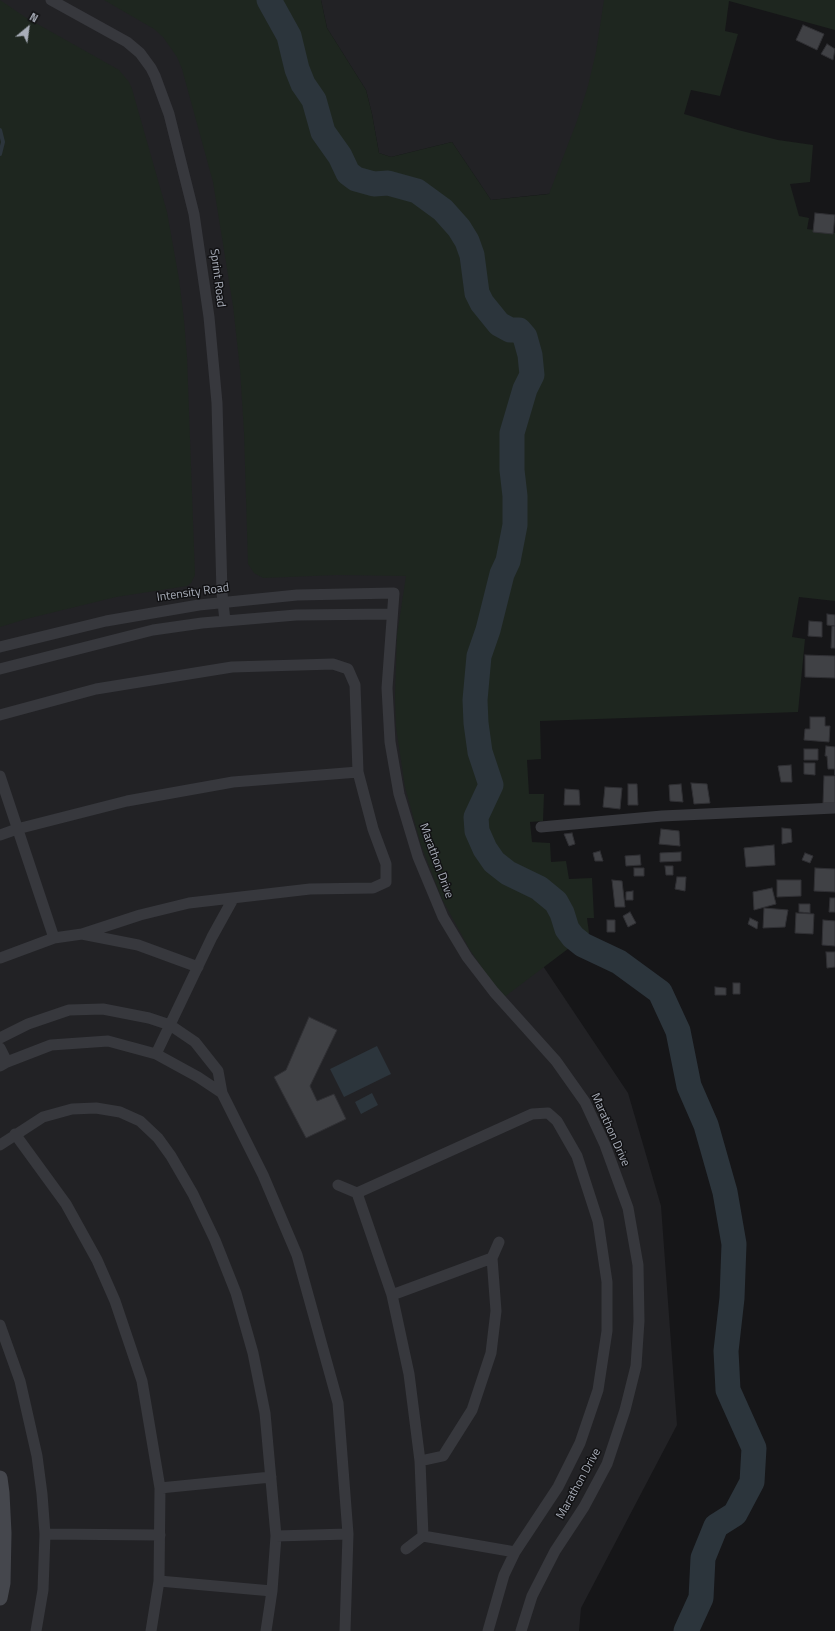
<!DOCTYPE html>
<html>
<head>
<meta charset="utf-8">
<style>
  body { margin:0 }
  #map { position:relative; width:835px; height:1631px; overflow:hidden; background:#161618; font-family:"Titillium Web",sans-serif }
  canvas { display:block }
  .north { position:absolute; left:8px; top:8px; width:40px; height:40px; -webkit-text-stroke:3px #111113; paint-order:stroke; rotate:29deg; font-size:11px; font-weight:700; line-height:16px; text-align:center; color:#a8adb8 }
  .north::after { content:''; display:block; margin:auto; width:14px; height:18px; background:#a8adb8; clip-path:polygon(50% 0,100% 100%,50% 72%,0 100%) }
</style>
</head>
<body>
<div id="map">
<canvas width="835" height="1631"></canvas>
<div class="north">N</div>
</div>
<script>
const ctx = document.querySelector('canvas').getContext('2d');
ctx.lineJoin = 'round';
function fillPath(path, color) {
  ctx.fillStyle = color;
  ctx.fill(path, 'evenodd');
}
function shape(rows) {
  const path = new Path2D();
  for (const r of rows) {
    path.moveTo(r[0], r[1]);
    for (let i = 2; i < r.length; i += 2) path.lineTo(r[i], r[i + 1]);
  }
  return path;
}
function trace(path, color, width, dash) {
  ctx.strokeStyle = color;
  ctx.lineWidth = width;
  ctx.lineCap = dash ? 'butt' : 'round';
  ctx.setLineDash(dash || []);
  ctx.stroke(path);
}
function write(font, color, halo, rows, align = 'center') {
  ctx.font = font + ' "Titillium Web",sans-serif';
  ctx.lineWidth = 3;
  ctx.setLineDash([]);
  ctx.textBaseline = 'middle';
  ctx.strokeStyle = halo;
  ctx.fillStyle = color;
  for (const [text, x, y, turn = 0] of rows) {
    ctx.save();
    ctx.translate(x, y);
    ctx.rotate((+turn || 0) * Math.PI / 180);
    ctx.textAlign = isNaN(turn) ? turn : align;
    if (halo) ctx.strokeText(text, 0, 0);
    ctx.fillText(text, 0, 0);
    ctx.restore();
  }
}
fillPath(shape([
  [0,0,229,0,521,940,543,966,628,1093,661,1206,677,1425,581,1608,579,1631,0,1631],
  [321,0,707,0,584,190,491,200,452,142,391,157,379,153,372,114,366,90,327,28]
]), '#222225');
fillPath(shape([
  [0,0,25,17,119,70,129,82,132,89,167,212,179,279,184,320,187,357,195,575,191,583,187,586,116,597,26,619,0,627],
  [104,0,321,0,327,28,366,90,372,114,379,153,391,157,452,142,491,200,549,194,577,121,588,86,596,52,604,0,835,0,835,30,729,1,725,31,738,34,720,96,691,90,684,114,738,130,778,140,813,145,810,182,790,184,799,216,809,218,807,229,835,233,835,601,799,597,792,637,805,639,798,712,540,721,541,759,527,760,529,794,544,794,543,821,530,822,532,842,550,843,551,862,566,861,569,879,592,878,594,918,587,918,589,933,503,998,470,950,442,899,421,845,405,787,396,727,395,696,397,635,406,576,337,575,263,578,254,573,248,564,244,432,240,369,233,306,213,182,182,69,177,57,163,37,154,29]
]), '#1e261f');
fillPath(shape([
  [377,1046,391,1074,344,1097,330,1069],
  [372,1093,378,1105,361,1114,355,1102]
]), '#2c353c');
trace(shape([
  [0,130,3,142,0,154]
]), '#2c353c', 4);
trace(shape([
  [269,0,289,36,297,69,303,84,314,100,323,132,340,156,348,173,356,179,374,184,388,183,417,191,443,210,459,228,467,241,472,255,477,293,482,303,499,324,510,330,519,330,525,337,530,355,532,375,525,389,512,433,512,470,515,496,515,525,508,561,502,574,488,630,479,656,475,700,476,723,480,752,491,785,476,817,477,831,485,849,494,862,508,873,539,888,556,902,562,913,567,929,573,937,583,945,619,962,660,992,678,1031,689,1086,706,1125,725,1192,734,1244,732,1298,726,1351,728,1390,754,1448,752,1482,735,1514,716,1526,703,1558,701,1598,686,1631]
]), '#2c353c', 25);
const building = shape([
  [803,25,824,34,817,50,796,40,803,25],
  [827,44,835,49,833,60,821,54,827,44],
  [815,213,835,215,833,234,813,232,815,213],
  [827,614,835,615,835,626,827,625,827,614],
  [809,621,822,622,822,637,808,636,809,621],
  [832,626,835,626,835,648,831,648,832,626],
  [805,655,835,656,835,678,805,677,805,655],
  [810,717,825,717,825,726,830,726,829,742,804,740,805,729,810,729,810,717],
  [826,746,835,747,835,775,835,769,828,769,827,756,825,756,826,746],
  [804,749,818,749,818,760,804,760,804,749],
  [804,763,815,763,815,775,804,774,804,763],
  [791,765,792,782,781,782,778,766,791,765],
  [824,776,835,776,835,803,823,803,824,776],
  [691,783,707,784,710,803,694,804,691,783],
  [628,784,637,784,638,805,628,805,628,784],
  [681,784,683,802,670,801,669,785,681,784],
  [605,787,622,788,620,809,603,807,605,787],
  [565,789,579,790,580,805,564,805,565,789],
  [782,828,791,829,792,842,782,844,782,828],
  [661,829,679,831,680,846,659,844,661,829],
  [572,833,575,844,569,846,564,834,572,833],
  [774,845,775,865,746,867,744,848,774,845],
  [600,851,603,861,595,861,593,853,600,851],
  [681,852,681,861,660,862,660,853,681,852],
  [805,853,813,856,810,863,802,860,805,853],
  [640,855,641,865,626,866,625,856,640,855],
  [665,866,673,866,673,875,666,875,665,866],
  [634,868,644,868,644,876,634,876,634,868],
  [815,868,835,869,835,892,814,891,815,868],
  [677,877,686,877,685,891,675,889,677,877],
  [612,880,622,881,625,907,615,907,612,880],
  [777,880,801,880,801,896,777,897,777,880],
  [772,888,776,904,754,910,753,892,772,888],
  [633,891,633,900,626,900,626,892,633,891],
  [830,898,835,898,835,912,829,912,830,898],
  [799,904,810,904,810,913,799,912,799,904],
  [764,908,788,910,785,927,763,928,764,908],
  [630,912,636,923,628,927,623,916,630,912],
  [796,913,814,914,813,934,795,933,796,913],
  [750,918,758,922,757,929,748,924,750,918],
  [607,920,615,920,615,932,607,932,607,920],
  [823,920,835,921,835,946,822,945,823,920],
  [826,952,835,952,835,967,827,968,826,952],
  [733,983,740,983,740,994,733,994,733,983],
  [715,987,726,988,726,995,715,995,715,987],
  [309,1017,337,1030,310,1086,317,1101,334,1094,346,1119,306,1138,274,1077,286,1070,309,1017]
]);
fillPath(building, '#404145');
trace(building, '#303034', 1);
trace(shape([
  [51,0,127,42,140,53,151,68,155,76,169,114,194,214,209,317,217,403,222,593,225,621],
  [0,647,106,621,199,605,297,595,394,593,387,688,390,742,399,794,418,857,443,917,467,957,494,992,556,1061,585,1102,605,1145,628,1208,638,1265,639,1321,636,1366,625,1410,607,1464,584,1507,555,1551,532,1596,521,1631],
  [0,669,153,630,202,623,296,615,392,614],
  [0,715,96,689,232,667,333,664,348,669,355,685,358,772,373,829,386,864,386,882,373,888,310,889,189,903,140,915,82,934],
  [0,776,54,938],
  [541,827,662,816,835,808],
  [0,835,17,829,127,801,233,782,358,772],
  [0,958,54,938,82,934,138,945,198,967],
  [0,1038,28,1024,69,1010,103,1009,149,1018,170,1025,195,1042,218,1071,222,1093,263,1175,297,1255,338,1403,348,1534,345,1631],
  [0,1048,7,1062],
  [156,1054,212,937,233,899],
  [0,1066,7,1062,51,1045,108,1041,156,1054,198,1077,222,1093],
  [15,1134,66,1204,97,1260,115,1301,142,1381,160,1488,159,1581,151,1631],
  [0,1145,43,1117,72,1109,96,1108,120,1112,140,1121,158,1138,171,1156,193,1194,215,1240,236,1293,253,1353,265,1413,276,1536,272,1591,266,1631],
  [338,1185,357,1193,532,1114,548,1113,557,1121,577,1156,598,1221,607,1282,607,1331,598,1390,580,1443,558,1487,515,1552,504,1575,488,1631],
  [357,1193,392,1295,409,1374,420,1461,423,1536,515,1552],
  [492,1258,499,1242],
  [392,1295,492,1258,496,1311,491,1353,472,1410,443,1456,420,1461],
  [0,1325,20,1381,37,1456,42,1494,45,1534,43,1590,36,1631],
  [160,1488,271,1477],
  [45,1534,160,1535],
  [276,1536,348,1534],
  [406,1549,423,1536],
  [159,1581,272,1591]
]), '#37383d', 11);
trace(shape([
  [0,1478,2,1493,4,1533,3,1583,0,1598]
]), '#45474d', 15);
write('12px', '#a8adb8', '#111113', [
  ["Sprint Road",217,278,83],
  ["Intensity Road",193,593,-8],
  ["Marathon Drive",436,861,70],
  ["Marathon Drive",610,1130,66],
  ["Marathon Drive",579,1484,-61]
]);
</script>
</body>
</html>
